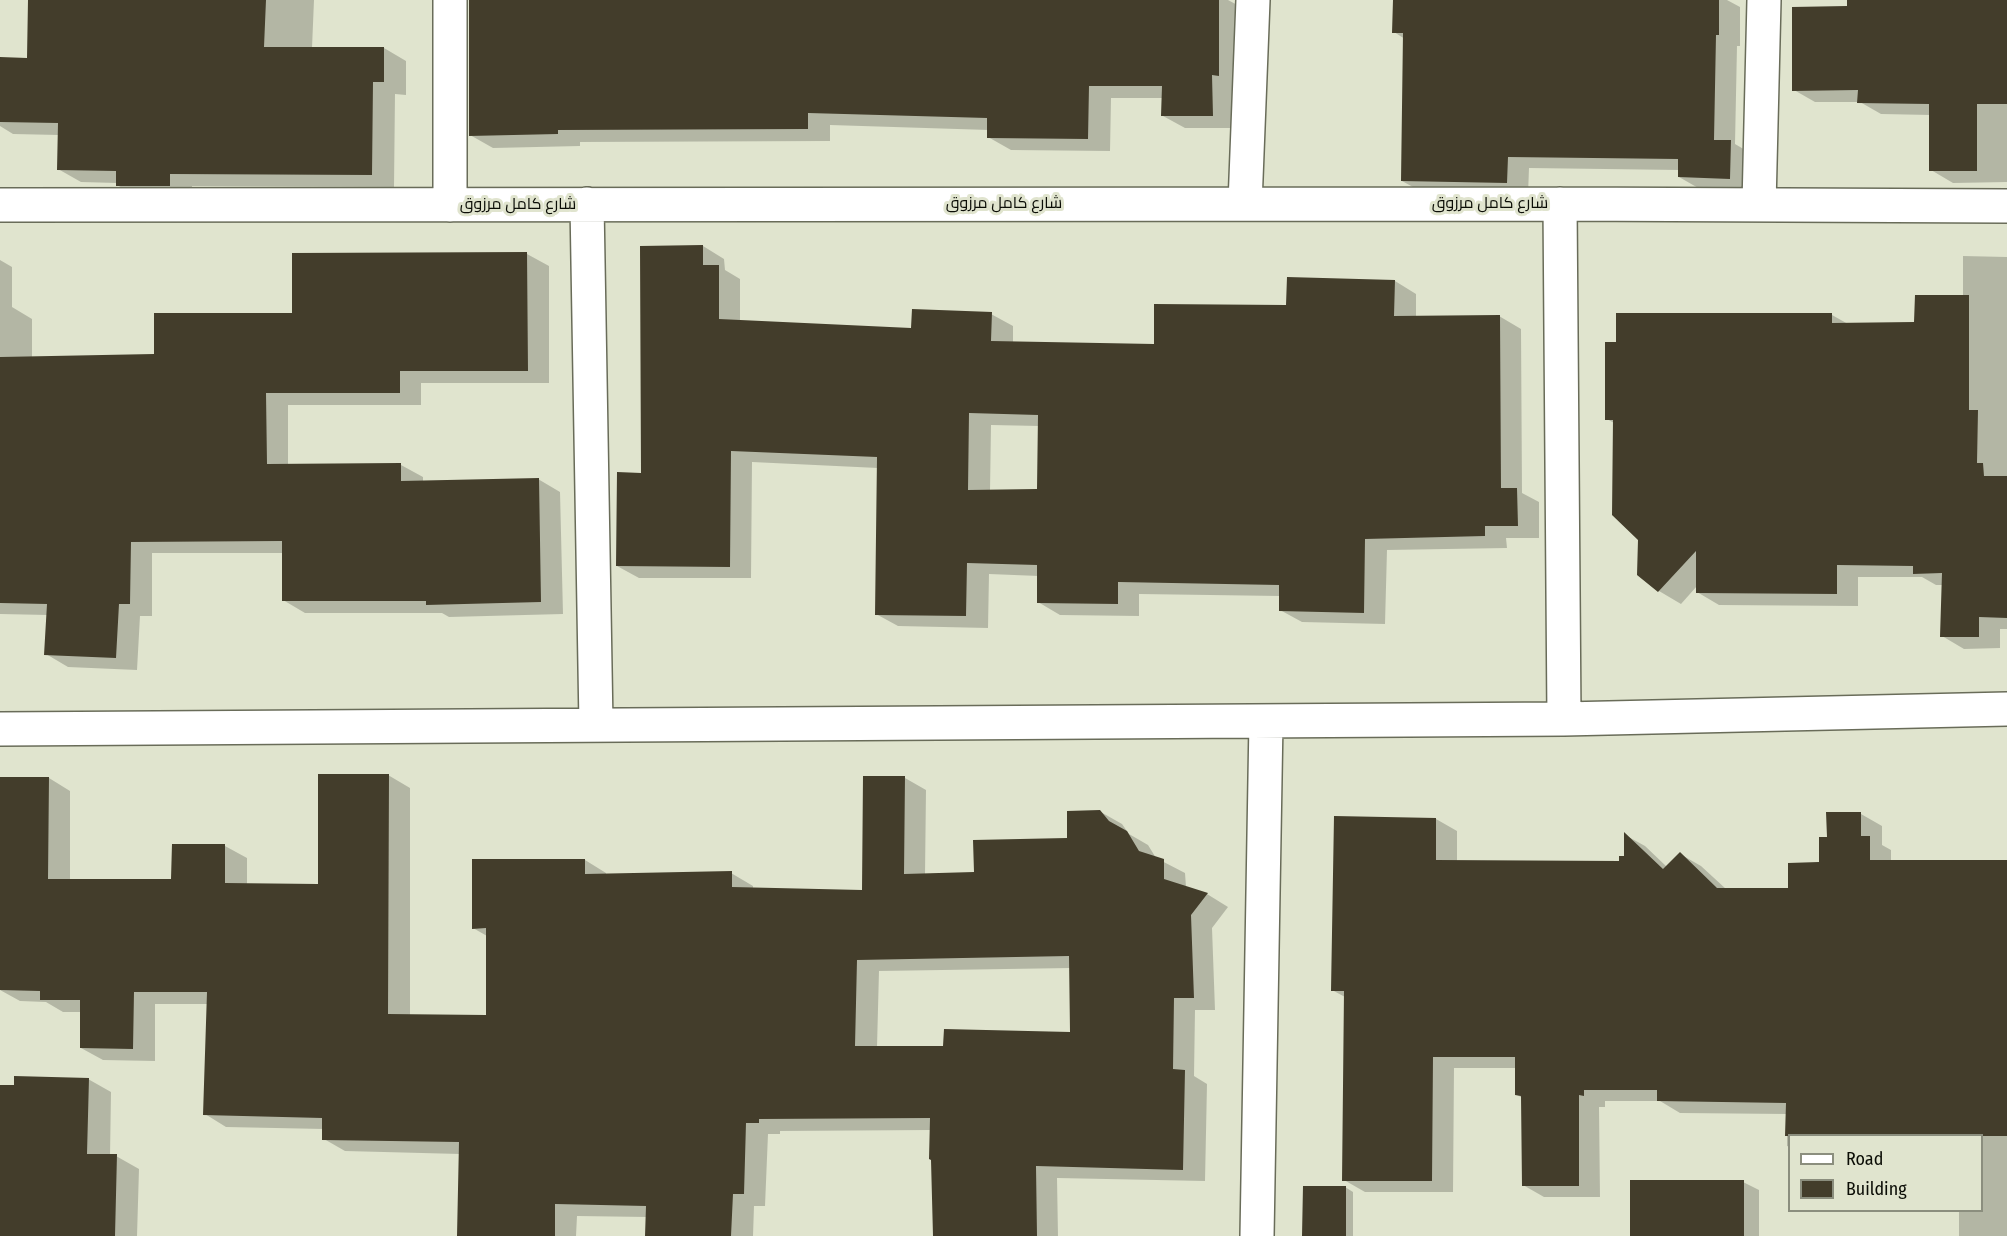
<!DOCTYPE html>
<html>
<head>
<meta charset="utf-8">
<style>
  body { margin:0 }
  #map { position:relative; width:2007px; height:1236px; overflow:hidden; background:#e0e4ce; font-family:"Fira Sans Condensed",sans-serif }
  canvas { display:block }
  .legend { position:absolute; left:1788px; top:1134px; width:195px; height:78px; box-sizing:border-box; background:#e0e4ce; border:2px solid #8b8e7e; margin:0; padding:8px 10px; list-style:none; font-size:18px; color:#0b0d06 }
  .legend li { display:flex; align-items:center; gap:12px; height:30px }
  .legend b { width:30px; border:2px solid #8b8e7e }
</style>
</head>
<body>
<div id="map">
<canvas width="2007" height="1236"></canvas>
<ul class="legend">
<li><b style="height:8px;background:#fff"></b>Road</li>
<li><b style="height:16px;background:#433d2b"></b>Building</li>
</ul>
</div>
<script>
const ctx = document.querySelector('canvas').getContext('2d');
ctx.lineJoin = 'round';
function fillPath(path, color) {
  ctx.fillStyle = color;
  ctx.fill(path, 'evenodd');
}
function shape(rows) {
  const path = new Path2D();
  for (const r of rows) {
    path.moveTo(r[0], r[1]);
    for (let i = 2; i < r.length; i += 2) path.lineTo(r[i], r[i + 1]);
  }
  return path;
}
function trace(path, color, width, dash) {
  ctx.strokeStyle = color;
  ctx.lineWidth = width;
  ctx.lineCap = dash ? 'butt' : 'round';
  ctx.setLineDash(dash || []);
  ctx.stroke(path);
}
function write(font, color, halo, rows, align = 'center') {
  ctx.font = font + ' "Fira Sans Condensed",Cairo,sans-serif';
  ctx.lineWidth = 6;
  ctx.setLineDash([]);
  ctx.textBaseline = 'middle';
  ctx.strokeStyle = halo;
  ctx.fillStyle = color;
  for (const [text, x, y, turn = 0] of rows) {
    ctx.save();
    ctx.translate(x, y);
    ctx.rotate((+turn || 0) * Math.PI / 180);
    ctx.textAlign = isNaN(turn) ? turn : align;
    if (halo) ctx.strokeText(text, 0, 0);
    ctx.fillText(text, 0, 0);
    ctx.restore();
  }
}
fillPath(shape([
  [30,0,314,0,312,48,384,48,406,61,406,95,395,94,394,187,192,186,192,198,140,198,117,185,117,183,81,182,58,169,59,135,13,134,0,126,0,59,28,59],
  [470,0,1228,0,1241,7,1235,128,1185,128,1163,116,1163,98,1111,98,1110,151,1011,150,988,137,989,130,830,125,830,141,580,142,580,146,493,148,470,135],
  [1394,0,1727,0,1740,7,1740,46,1737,46,1735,144,1752,154,1751,190,1700,189,1679,177,1679,170,1529,168,1528,195,1424,193,1402,181,1405,39,1394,32],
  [1848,0,2007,0,2007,182,1953,183,1931,170,1931,115,1881,114,1860,102,1815,102,1794,90,1848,7],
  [703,246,724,259,725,270,740,279,740,321,913,330,991,314,1013,326,1013,343,1155,345,1288,306,1395,281,1416,294,1416,317,1499,316,1521,329,1522,493,1539,502,1539,538,1506,538,1507,548,1387,550,1385,624,1302,622,1280,610,1280,596,1139,594,1139,616,1060,615,1038,602,1039,576,989,574,988,628,898,626,876,614,878,468,752,462,751,578,639,578,617,566],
  [991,425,1040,426,1039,491,990,491],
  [527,254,549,266,549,383,421,383,421,405,288,405,288,465,401,465,423,477,423,482,538,479,560,492,563,614,449,617,442,613,305,613,283,600,283,553,152,553,152,616,140,616,137,670,68,667,46,654,48,615,0,614,0,260,12,267,12,307,32,319,32,358,156,355,293,314],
  [1963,256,2007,257,2007,629,2000,629,2000,648,1964,649,1942,636,1943,585,1936,585,1922,577,1858,577,1858,606,1719,605,1697,592,1697,586,1681,604,1659,591,1639,574,1639,540,1614,423,1607,419,1832,315,1848,324,1916,323,1963,297],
  [388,775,410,788,410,1016,487,1017,487,936,473,928,585,860,606,873,606,875,731,873,753,886,753,889,863,892,905,778,926,790,925,875,975,873,1068,840,1099,811,1122,824,1129,834,1148,845,1156,858,1185,873,1186,887,1207,894,1228,907,1212,928,1215,1010,1195,1010,1194,1076,1207,1084,1205,1181,1057,1178,1058,1236,934,1236,931,1130,780,1131,780,1134,768,1134,765,1206,754,1206,753,1236,646,1236,647,1217,577,1216,576,1236,459,1236,460,1154,345,1151,324,1139,324,1129,226,1127,205,1114,208,1004,155,1004,155,1061,103,1060,81,1048,81,1012,63,1012,46,1002,20,1001,0,990,0,778,49,778,70,791,70,881,173,881,225,846,247,858,247,885,319,885],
  [1071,968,1072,1034,945,1048,877,1047,879,971],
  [1861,814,1882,826,1882,845,1891,850,1891,862,2007,861,2007,1236,1959,1236,1959,1210,1982,1210,1982,1136,1790,1136,1790,1147,1787,1146,1787,1114,1680,1113,1660,1101,1605,1101,1605,1107,1599,1107,1600,1197,1544,1197,1523,1185,1523,1098,1517,1095,1516,1068,1454,1068,1453,1192,1365,1192,1344,1180,1345,997,1332,990,1436,819,1457,831,1457,861,1621,863,1625,857,1625,835,1645,846,1667,867,1680,854,1701,866,1726,889,1790,890,1821,864,1829,838],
  [88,1079,111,1092,110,1156,116,1156,139,1169,137,1236,0,1236,0,1190],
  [1743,1182,1759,1190,1759,1236,1631,1236],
  [1345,1187,1353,1192,1353,1236,1304,1236]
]), '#0003');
fillPath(shape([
  [28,0,266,0,264,47,384,47,384,82,373,82,372,175,170,174,170,186,116,186,116,171,57,170,58,123,0,122,0,57,27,58],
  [469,0,1219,0,1219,76,1212,75,1213,116,1161,116,1162,86,1089,86,1088,139,987,138,987,118,808,113,808,129,558,130,558,134,469,136],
  [1393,0,1719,0,1719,35,1716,35,1714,140,1731,140,1730,179,1678,177,1678,159,1508,157,1507,183,1401,181,1403,33,1392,33],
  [1847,0,2007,0,2007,104,1977,104,1977,171,1929,171,1929,104,1857,103,1858,90,1792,91,1792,7,1847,6],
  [703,245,703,265,719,265,719,319,911,328,912,309,992,312,991,341,1154,344,1154,304,1286,305,1287,277,1395,280,1394,316,1500,315,1501,488,1517,488,1518,526,1485,526,1485,536,1365,539,1364,613,1279,611,1279,585,1118,582,1118,604,1037,603,1037,565,967,563,966,616,875,615,877,457,731,451,730,567,616,566,617,472,641,473,640,246],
  [969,413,1038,415,1037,489,968,490],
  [527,252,528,371,400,371,400,393,266,393,267,464,401,463,401,481,539,478,541,602,426,605,426,601,282,601,282,541,131,542,130,604,119,604,116,658,44,655,47,604,0,603,0,357,154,354,154,313,292,313,292,253],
  [1915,295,1969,295,1969,410,1978,410,1977,463,1983,463,1984,476,2007,476,2007,618,1979,617,1979,637,1940,637,1942,573,1913,574,1913,566,1837,565,1837,594,1696,593,1696,551,1658,592,1637,575,1638,540,1612,515,1613,420,1605,420,1605,342,1616,342,1616,313,1832,313,1832,323,1914,322],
  [318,774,389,774,388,1014,486,1015,486,928,472,929,472,859,585,859,585,874,732,871,732,887,862,890,863,776,905,776,904,874,974,872,973,840,1067,838,1067,811,1100,810,1109,821,1127,831,1139,851,1164,859,1164,879,1208,893,1191,915,1194,998,1174,998,1173,1069,1185,1070,1183,1170,1036,1166,1037,1236,933,1236,931,1160,929,1159,930,1118,759,1119,759,1123,746,1123,744,1194,733,1194,731,1236,645,1236,646,1206,555,1204,555,1236,457,1236,459,1142,322,1140,322,1118,203,1115,207,992,134,992,133,1049,80,1048,80,1000,40,1000,40,991,0,990,0,777,49,777,48,879,171,879,172,844,225,844,225,883,318,884],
  [1069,956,1070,1032,944,1029,943,1046,855,1046,857,960],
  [1826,812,1861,812,1861,836,1870,836,1870,860,2007,860,2007,1136,1785,1136,1786,1103,1657,1101,1657,1090,1584,1090,1584,1096,1579,1095,1579,1186,1522,1186,1521,1096,1515,1095,1515,1057,1433,1057,1432,1181,1342,1181,1344,991,1331,991,1334,816,1436,818,1436,860,1619,861,1619,856,1624,856,1624,832,1663,869,1680,852,1717,888,1788,888,1788,863,1819,862,1819,837,1827,837],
  [14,1076,89,1078,87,1154,117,1154,115,1236,0,1236,0,1085,14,1085],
  [1630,1180,1744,1180,1744,1236,1630,1236],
  [1303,1186,1346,1186,1346,1236,1302,1236]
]), '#433d2b');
const minor = shape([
  [587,204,596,725],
  [1245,204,1253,0],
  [1560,204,1564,719],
  [0,205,1560,204,2007,206],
  [450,205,450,0],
  [1759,205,1764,0],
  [0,729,1564,719,2007,709],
  [1257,1236,1266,721]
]);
trace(minor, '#696c59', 36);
trace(minor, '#fff', 33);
write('16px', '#0b0d06', '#e0e4ce', [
  ["شارع كامل مرزوق",1004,204],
  ["شارع كامل مرزوق",1490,204],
  ["شارع كامل مرزوق",518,205]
]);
</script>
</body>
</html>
